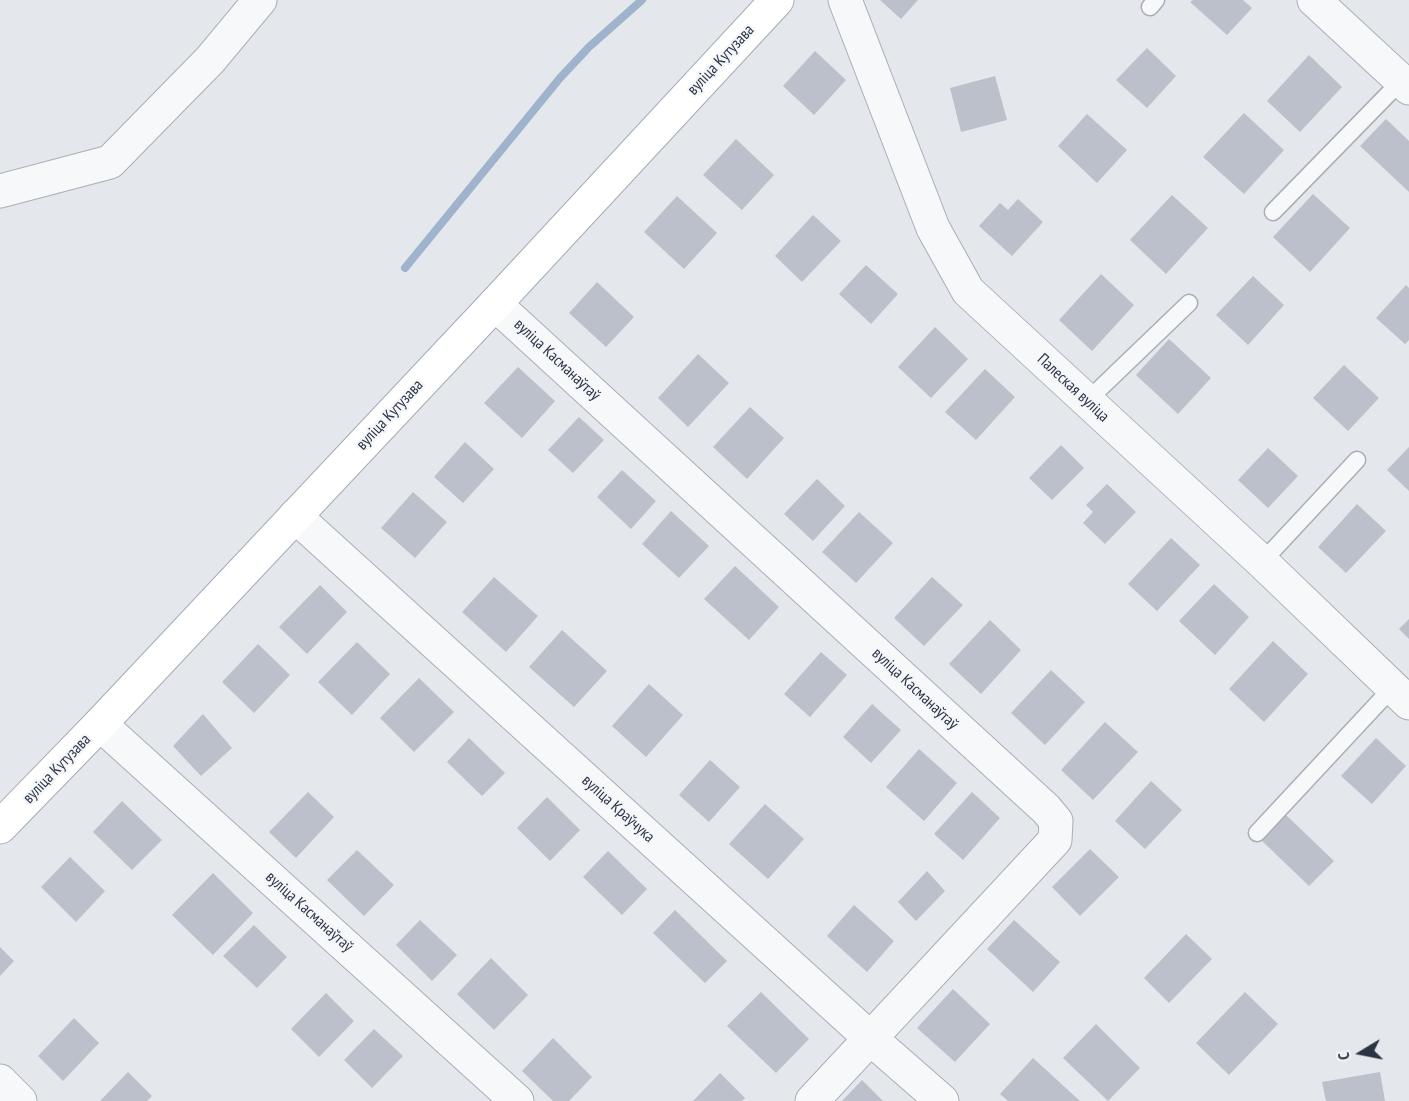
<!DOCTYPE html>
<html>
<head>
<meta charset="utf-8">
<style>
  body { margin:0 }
  #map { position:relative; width:1409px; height:1101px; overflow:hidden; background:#e4e7ec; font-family:"PT Sans Narrow",sans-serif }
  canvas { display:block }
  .north { position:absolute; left:1331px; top:1023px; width:60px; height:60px; -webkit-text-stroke:4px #f4f6f9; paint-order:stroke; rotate:260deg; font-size:16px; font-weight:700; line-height:24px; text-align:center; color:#2b3445 }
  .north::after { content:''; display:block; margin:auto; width:21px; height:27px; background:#2b3445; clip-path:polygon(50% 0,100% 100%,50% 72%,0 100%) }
</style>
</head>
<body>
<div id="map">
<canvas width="1409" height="1101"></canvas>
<div class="north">С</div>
</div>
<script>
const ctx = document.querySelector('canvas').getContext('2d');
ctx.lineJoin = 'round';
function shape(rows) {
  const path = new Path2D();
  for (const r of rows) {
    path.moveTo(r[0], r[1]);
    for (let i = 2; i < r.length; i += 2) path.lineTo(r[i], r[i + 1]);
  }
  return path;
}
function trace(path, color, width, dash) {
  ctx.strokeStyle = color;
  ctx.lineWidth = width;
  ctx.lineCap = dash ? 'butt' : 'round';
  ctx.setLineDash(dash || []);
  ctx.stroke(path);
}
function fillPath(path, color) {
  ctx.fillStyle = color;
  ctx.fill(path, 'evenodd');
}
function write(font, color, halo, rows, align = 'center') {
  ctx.font = font + ' "PT Sans Narrow",sans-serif';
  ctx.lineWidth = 4.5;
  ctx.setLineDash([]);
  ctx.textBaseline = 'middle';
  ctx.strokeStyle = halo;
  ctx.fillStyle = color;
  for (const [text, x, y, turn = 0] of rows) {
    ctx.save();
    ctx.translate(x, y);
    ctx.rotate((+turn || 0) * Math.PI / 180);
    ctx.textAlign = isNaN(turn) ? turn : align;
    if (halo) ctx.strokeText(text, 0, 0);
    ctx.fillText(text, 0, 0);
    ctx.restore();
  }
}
trace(shape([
  [405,268,560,78,589,47,642,0]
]), '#9fb4cc', 8);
fillPath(shape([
  [880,0,918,0,901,19],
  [1193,0,1243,0,1252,8,1227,35,1190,2],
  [1147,48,1176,76,1147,108,1116,80],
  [815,51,846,80,814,115,783,86],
  [1309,55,1342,87,1300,132,1267,101],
  [995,76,1007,120,961,132,950,88],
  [1244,113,1284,150,1244,194,1203,157],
  [1087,114,1127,150,1097,183,1058,146],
  [1386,119,1409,141,1409,192,1360,146],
  [736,139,774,175,742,210,703,175],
  [1313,194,1350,228,1310,272,1273,237],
  [1172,195,1208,228,1166,274,1130,240],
  [677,196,717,233,684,269,644,232],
  [1018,199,1043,222,1012,256,979,226,1000,203,1008,210],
  [813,215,841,241,802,282,775,256],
  [866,265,898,294,871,324,839,294],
  [1101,274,1134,305,1092,351,1059,320],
  [1253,276,1284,305,1248,345,1216,315],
  [597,282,634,317,606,347,569,313],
  [1406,285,1409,288,1409,340,1405,344,1376,318],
  [935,327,968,359,931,398,898,367],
  [1169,339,1211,378,1178,414,1136,375],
  [698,354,729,383,688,427,658,398],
  [1344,365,1379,398,1348,431,1313,398],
  [518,367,555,401,522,438,484,403],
  [985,369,1015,397,976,440,945,412],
  [750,407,784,438,747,479,713,447],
  [579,417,604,440,573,473,548,450],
  [465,442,494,469,463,503,434,477],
  [1061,445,1084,468,1052,500,1029,478],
  [1409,447,1409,491,1387,470],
  [1268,448,1298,476,1268,508,1238,480],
  [622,470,656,501,631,529,597,497],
  [817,479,845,506,813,541,784,514],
  [1107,484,1136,512,1105,544,1083,523,1093,512,1086,505],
  [413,492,447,522,415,558,381,528],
  [1357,504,1386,531,1346,573,1318,547],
  [671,511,709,546,679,578,642,544],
  [859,512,893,543,856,583,822,552],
  [1171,538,1200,565,1157,611,1128,584],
  [735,566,779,607,749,640,704,599],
  [494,577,538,616,506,652,462,612],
  [932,577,963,605,924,646,894,618],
  [1214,584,1249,617,1215,655,1179,621],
  [320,585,347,612,307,654,279,627],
  [1409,619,1409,639,1399,629],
  [990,620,1021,650,981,694,949,664],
  [562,630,607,671,574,707,529,667],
  [1273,641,1308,674,1264,722,1229,689],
  [357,642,390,674,352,715,318,682],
  [258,644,290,675,254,713,222,682],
  [821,652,847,675,810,717,784,694],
  [1051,670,1085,702,1045,745,1011,713],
  [419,678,454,712,414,752,380,718],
  [649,684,683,715,646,757,612,726],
  [872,704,901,730,871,763,843,737],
  [203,714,232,748,201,776,173,746],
  [1105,722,1138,752,1093,800,1061,770],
  [469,738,505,773,482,796,447,762],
  [1376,738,1406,766,1372,804,1341,776],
  [919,749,957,783,924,821,886,787],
  [710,760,740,787,709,822,679,795],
  [1151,781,1182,810,1145,849,1115,821],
  [308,792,334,817,296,858,269,832],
  [972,792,1000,818,963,860,934,834],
  [547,797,580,830,550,861,517,828],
  [122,801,162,840,132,870,93,832],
  [765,804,804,839,768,879,729,844],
  [1284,813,1334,861,1309,886,1260,839],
  [1090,849,1119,877,1080,916,1052,887],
  [357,850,394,885,364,916,327,880],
  [608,851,647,889,622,915,583,877],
  [70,857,105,891,76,922,41,887],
  [927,871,945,891,916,921,898,902],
  [213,873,253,913,213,955,172,915],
  [854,905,894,941,867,972,827,936],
  [675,910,727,961,705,983,653,933],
  [420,920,457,955,432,981,396,945],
  [1014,920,1060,962,1033,992,987,949],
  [254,925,287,957,257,988,223,956],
  [1186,934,1212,959,1169,1003,1144,978],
  [0,947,14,961,0,976],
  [491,958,528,995,494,1030,457,994],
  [953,989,990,1024,955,1062,917,1028],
  [761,992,809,1039,776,1073,727,1026],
  [1245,992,1278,1024,1229,1075,1196,1043],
  [326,993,354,1021,319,1057,291,1029],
  [74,1018,99,1043,63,1081,38,1056],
  [1096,1024,1140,1068,1108,1101,1063,1058],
  [374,1029,403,1056,372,1088,344,1060],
  [553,1038,592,1077,569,1101,553,1101,522,1071],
  [1033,1058,1080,1101,1008,1101,1000,1094],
  [128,1072,152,1096,147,1101,100,1101],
  [1380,1072,1385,1101,1326,1101,1322,1082],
  [720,1073,745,1098,742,1101,693,1101],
  [862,1080,883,1101,842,1101]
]), '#bbc0ca');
const lane = shape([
  [1150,7,1156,0],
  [1273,212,1401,81],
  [1087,401,1189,303],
  [1262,562,1357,460],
  [1257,833,1393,687]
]);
const street = shape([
  [845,0,933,228,968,291,1262,562,1409,703],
  [1314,0,1409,88],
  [0,191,110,162,210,60,260,0],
  [495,304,1046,809,1056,821,1055,840,812,1101],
  [295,516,870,1038,942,1101],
  [100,724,517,1101],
  [0,1081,20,1101]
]);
const primary = shape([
  [0,827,100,724,495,304,777,0]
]);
trace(lane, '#a9aeb7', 19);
trace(street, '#a9aeb7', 35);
trace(primary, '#a3abb8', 35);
trace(lane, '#f7f8fa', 16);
trace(street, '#f7f8fa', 33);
trace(primary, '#fff', 33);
write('16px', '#2b3445', '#f4f6f9', [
  ["вуліца Кутузава",721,60,-47],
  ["вуліца Касманаўтаў",557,360,43],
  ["Палеская вуліца",1073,388,43],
  ["вуліца Кутузава",390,415,-47],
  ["вуліца Касманаўтаў",915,689,43],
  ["вуліца Кутузава",57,769,-46],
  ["вуліца Краўчука",618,809,42],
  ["вуліца Касманаўтаў",309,912,42]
]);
</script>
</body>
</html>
